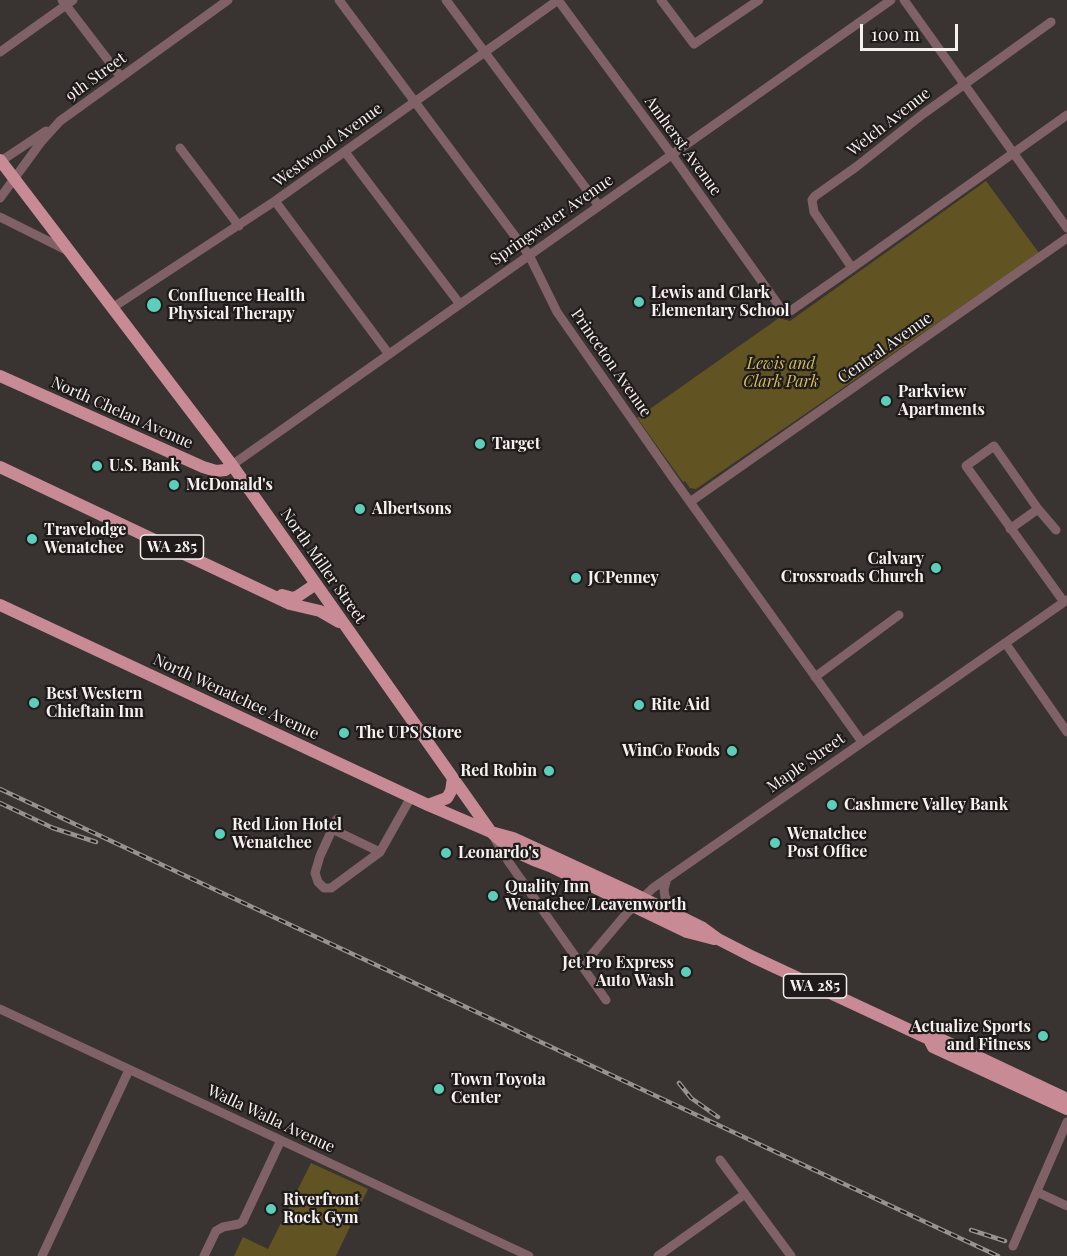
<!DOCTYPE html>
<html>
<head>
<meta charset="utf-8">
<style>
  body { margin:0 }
  #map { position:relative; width:1067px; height:1256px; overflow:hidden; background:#393331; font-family:"Playfair Display",serif }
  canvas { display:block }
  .scale { position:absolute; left:860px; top:24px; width:98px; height:27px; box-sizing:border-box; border:3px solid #f5f1ef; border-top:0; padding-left:8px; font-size:18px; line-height:21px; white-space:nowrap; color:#f5f1ef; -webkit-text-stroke:4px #1e1b1a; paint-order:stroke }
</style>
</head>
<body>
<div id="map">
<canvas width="1067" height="1256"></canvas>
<div class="scale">100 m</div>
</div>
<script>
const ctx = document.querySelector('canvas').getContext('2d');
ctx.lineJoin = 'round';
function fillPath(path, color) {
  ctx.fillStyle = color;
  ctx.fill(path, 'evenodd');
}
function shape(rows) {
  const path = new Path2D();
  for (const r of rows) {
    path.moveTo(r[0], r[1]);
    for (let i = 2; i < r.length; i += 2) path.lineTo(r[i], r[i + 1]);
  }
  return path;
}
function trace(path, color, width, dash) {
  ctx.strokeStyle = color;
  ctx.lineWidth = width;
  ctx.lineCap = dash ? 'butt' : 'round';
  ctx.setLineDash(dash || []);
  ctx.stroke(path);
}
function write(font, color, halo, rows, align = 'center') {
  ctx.font = font + ' "Playfair Display",serif';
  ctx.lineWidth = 4.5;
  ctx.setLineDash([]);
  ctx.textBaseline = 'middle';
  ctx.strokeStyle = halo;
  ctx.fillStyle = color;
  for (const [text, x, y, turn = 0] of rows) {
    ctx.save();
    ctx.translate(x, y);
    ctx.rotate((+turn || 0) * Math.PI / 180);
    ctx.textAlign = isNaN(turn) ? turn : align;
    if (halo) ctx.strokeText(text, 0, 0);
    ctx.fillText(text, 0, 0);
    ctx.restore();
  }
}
fillPath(shape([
  [986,181,1039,253,696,489,690,488,685,481,683,482,637,418,779,318,790,321],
  [311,1163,368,1189,336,1256,234,1256,243,1237,268,1249]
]), '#625422');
trace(shape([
  [62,0,121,77],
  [339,0,529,255,557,312,675,481,862,742],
  [446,0,599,206],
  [558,0,672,155,782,310,785,312,789,312,852,268,1067,115],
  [661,0,694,44,759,0],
  [904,0,1067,228],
  [0,52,73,0],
  [180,148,239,226],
  [345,152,459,303],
  [1,161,46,131],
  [0,198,41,142,60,121,228,0],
  [275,201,388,353],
  [0,217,68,251],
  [852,268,814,212,812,200,815,196,856,167,923,114,1051,22],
  [112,308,275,201,558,0],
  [232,465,891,0],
  [690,502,1067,238],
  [1010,529,1038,509],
  [1056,530,1038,509,994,446,966,466,1064,602],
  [1006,644,1067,732],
  [815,677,899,615],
  [337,819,320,856,315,873,318,882,324,888,331,888,380,852,411,797],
  [332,829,380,852],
  [495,839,508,861,606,1000],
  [667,878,664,889,665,897,676,912],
  [582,966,627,913,653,888,1067,600],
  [0,1009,529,1256],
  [720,1160,791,1256],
  [1037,1192,1067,1206],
  [1013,1246,1067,1122],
  [42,1256,129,1070],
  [204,1256,216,1231,223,1227,239,1224,243,1221,281,1140],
  [658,1256,745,1194]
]), '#7f6166', 9);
trace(shape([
  [0,160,232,465,491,832,510,849,536,861,552,867,687,932,714,939],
  [0,376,203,467,216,471,225,470,232,465],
  [0,467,290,604,320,611,339,622],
  [282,595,293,598,298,596,316,584],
  [0,605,428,805,491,832,513,838,630,892,703,928,718,939,753,957,929,1039,938,1038,1067,1099],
  [428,805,447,798,451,791,453,778],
  [929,1039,933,1047,1067,1109]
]), '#c88b96', 12);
const rail = shape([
  [0,789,998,1256],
  [0,803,53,828,96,842],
  [679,1083,691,1098,718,1117],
  [971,1230,1005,1241]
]);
trace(rail, '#979290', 4.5);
trace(rail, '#1e1b1a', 2, [7]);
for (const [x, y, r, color] of [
  [639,302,6,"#5cceba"],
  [154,305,8,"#5cceba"],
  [886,401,6,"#5cceba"],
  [480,444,6,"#5cceba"],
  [97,466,6,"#5cceba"],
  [174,485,6,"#5cceba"],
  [360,509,6,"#5cceba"],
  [32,539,6,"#5cceba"],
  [936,568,6,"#5cceba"],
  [576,578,6,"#5cceba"],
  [34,703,6,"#5cceba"],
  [639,705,6,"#5cceba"],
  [344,733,6,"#5cceba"],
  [732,751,6,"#5cceba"],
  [549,771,6,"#5cceba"],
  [832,805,6,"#5cceba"],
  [220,834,6,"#5cceba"],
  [775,843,6,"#5cceba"],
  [446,853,6,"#5cceba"],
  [493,896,6,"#5cceba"],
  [686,972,6,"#5cceba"],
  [1043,1036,6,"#5cceba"],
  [439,1089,6,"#5cceba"],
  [271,1209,6,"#5cceba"]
]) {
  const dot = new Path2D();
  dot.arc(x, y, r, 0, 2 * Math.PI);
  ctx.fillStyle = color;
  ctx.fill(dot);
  trace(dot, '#1e1b1a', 2);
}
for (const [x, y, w] of [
  [172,547,63],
  [815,986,63]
]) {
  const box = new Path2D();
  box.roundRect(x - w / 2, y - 12, w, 24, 4.5);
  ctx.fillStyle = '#1e1b1a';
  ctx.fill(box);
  trace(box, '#f5f1ef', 1.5);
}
write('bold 15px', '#f5f1ef', null, [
  ["WA 285",172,547],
  ["WA 285",815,986]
]);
write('16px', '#f5f1ef', '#1e1b1a', [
  ["9th Street",96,77,-36],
  ["Welch Avenue",889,122,-38],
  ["Westwood Avenue",328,145,-36],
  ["Amherst Avenue",683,146,54],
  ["Springwater Avenue",552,220,-35],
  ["Central Avenue",885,348,-35],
  ["Princeton Avenue",611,363,55],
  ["North Chelan Avenue",122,413,24],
  ["North Miller Street",323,566,55],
  ["North Wenatchee Avenue",236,697,25],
  ["Maple Street",806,763,-35],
  ["Walla Walla Avenue",271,1119,25]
]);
write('bold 16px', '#f5f1ef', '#1e1b1a', [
  ["Lewis and Clark",651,293],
  ["Elementary School",651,311],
  ["Confluence Health",168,296],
  ["Physical Therapy",168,314],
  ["Parkview",898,392],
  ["Apartments",898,410],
  ["Target",492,444],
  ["U.S. Bank",109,466],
  ["McDonald's",186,485],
  ["Albertsons",372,509],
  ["Travelodge",44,530],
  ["Wenatchee",44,548],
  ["Calvary",924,559,"right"],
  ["Crossroads Church",924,577,"right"],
  ["JCPenney",588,578],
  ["Best Western",46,694],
  ["Chieftain Inn",46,712],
  ["Rite Aid",651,705],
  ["The UPS Store",356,733],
  ["WinCo Foods",720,751,"right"],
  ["Red Robin",537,771,"right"],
  ["Cashmere Valley Bank",844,805],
  ["Red Lion Hotel",232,825],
  ["Wenatchee",232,843],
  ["Wenatchee",787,834],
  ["Post Office",787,852],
  ["Leonardo's",458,853],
  ["Quality Inn",505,887],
  ["Wenatchee/Leavenworth",505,905],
  ["Jet Pro Express",674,963,"right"],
  ["Auto Wash",674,981,"right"],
  ["Actualize Sports",1031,1027,"right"],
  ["and Fitness",1031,1045,"right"],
  ["Town Toyota",451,1080],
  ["Center",451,1098],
  ["Riverfront",283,1200],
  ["Rock Gym",283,1218]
], 'left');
write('italic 16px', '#d7bc5e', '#1e1b1a', [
  ["Lewis and",781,364],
  ["Clark Park",781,382]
]);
</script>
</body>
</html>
